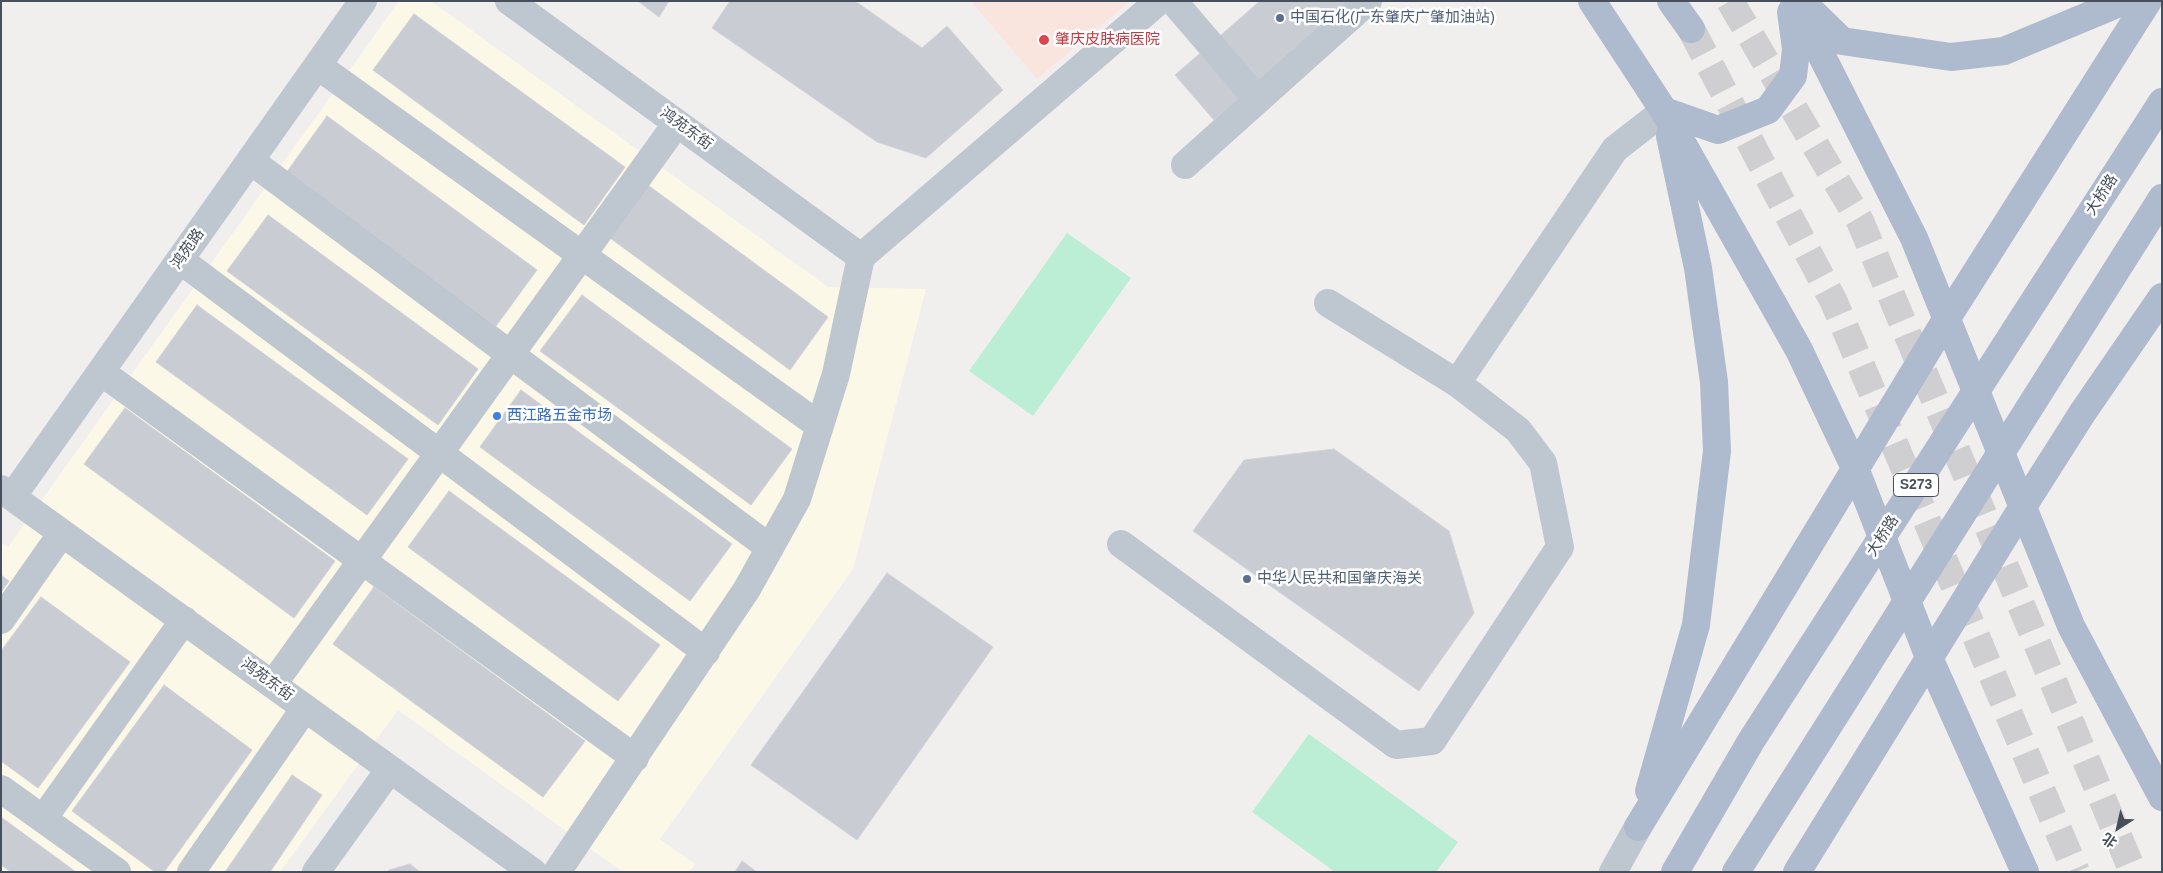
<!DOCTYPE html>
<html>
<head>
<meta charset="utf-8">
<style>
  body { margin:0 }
  #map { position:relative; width:2163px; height:873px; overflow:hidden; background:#f1eeee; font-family:Arial,"Noto Sans SC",sans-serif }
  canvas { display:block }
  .frame { position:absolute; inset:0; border:2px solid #464f5b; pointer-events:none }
  .north { position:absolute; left:2093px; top:803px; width:50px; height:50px; -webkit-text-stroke:4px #fff; paint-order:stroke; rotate:215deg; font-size:14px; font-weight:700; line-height:20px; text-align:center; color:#464f5b }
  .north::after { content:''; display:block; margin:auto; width:18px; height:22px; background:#464f5b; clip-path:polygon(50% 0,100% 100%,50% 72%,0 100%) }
</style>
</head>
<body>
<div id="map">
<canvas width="2163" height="873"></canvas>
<div class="frame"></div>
<div class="north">北</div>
</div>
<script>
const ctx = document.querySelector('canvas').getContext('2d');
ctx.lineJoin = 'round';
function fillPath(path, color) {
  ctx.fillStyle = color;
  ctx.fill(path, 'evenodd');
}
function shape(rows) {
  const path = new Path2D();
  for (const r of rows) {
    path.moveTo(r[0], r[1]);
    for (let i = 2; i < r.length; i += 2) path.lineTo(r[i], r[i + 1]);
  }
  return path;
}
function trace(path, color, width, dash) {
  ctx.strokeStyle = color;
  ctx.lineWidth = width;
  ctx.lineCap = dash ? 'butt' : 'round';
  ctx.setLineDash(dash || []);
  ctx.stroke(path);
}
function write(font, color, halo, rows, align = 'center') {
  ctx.font = font + ' Arial,"Noto Sans SC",sans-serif';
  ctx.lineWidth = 5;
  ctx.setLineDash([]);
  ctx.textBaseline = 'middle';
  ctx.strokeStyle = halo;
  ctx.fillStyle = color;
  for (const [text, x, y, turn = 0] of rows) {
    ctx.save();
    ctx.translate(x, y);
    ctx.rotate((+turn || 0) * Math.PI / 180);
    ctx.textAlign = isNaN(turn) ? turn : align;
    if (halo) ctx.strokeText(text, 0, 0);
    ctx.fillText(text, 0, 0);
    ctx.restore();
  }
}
fillPath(shape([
  [399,1,431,1,828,287,926,289,853,569,660,839,695,864,689,872,623,872,398,710,280,872,1,872,1,543,8,547]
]), '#fcf8e7');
fillPath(shape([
  [971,1,1130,1,1037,79]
]), '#fae4de');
fillPath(shape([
  [1067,233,1131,278,1033,416,969,371],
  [1309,734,1458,842,1436,872,1335,872,1252,812]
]), '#bceed6');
const building = shape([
  [638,1,669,1,659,17,638,1],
  [730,1,855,1,922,48,947,26,1003,90,926,158,877,142,712,28,730,1],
  [1260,1,1352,1,1214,120,1175,75,1260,1],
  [414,14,625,167,584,225,373,70,414,14],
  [327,116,537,270,496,326,286,173,327,116],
  [645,183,828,317,790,370,606,235,645,183],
  [268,215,478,369,438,425,227,271,268,215],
  [582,295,792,449,751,505,540,351,582,295],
  [197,305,408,459,367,515,156,362,197,305],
  [521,390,732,544,690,601,480,447,521,390],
  [125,408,335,561,294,618,84,464,125,408],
  [1334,449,1449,531,1474,613,1419,691,1193,531,1244,460,1334,449],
  [449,491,660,645,618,701,408,547,449,491],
  [887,573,993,647,857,840,751,765,887,573],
  [1,575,9,581,1,592,1,575],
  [374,587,585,741,543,797,333,644,374,587],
  [41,597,130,662,38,788,1,761,1,651,41,597],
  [164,685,252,750,164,872,155,872,72,811,164,685],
  [292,775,322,795,270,872,225,872,292,775],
  [1,817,76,872,11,872,1,865,1,817],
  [742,861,757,872,735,872,742,861],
  [410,864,420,872,388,872,389,870,410,864]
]);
fillPath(building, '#caccd4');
trace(building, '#d2d3d9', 1);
trace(shape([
  [1730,1,1860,221,2133,872],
  [1691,29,1834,302,2076,872]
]), '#cfced1', 28, [28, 14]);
trace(shape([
  [509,1,861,257],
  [1173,1,1258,100],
  [318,66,820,426],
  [251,161,770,548],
  [1185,165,1368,1],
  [180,260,706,652],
  [101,372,635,758],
  [1457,383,1615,149,1664,111],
  [1,489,533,872],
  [12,497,363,1],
  [1121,544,1396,745,1432,741,1560,547,1543,463,1518,430,1457,383,1328,303],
  [1,620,62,533],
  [273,684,677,123],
  [1,789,117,872],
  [43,819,184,620],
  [191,872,305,708],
  [316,872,390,769],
  [557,872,747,589,797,499,836,374,861,257,1159,1],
  [1613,872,1638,827]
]), '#bec6d0', 28);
trace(shape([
  [1592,1,1664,111,1799,350,1855,468,1930,660,2025,872],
  [1671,1,1691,29],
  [1794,1,1914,238,2071,626,2162,797],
  [1803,3,1842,41,1951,57,2004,51,2124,1],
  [1664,111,1718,130,1768,110,1793,76,1796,49,1791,12],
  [1649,791,1696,625,1717,451,1714,382,1698,268,1670,136],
  [1638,827,1947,318,2148,1],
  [1797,872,2022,508,2083,412,2162,297]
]), '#aebacd', 28);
trace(shape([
  [1675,872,1751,741,2162,102],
  [1736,872,2162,198]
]), '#aebacd', 28);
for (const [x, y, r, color] of [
  [1280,18,5,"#5c6f8a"],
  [1044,40,6,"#e0444e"],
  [497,416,5,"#3f7fe0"],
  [1247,579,5,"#5c6f8a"]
]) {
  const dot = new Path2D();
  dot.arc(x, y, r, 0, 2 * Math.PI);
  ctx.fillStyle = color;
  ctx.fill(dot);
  trace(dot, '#fff', 2);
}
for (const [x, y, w] of [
  [1916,485,45]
]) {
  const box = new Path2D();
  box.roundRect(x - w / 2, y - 11.5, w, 23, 4);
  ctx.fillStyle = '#fff';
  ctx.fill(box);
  trace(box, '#464f5b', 1);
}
write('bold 14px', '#464f5b', null, [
  ["S273",1916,485]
]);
write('15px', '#4e5e75', '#fff', [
  ["中国石化(广东肇庆广肇加油站)",1290,18],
  ["中华人民共和国肇庆海关",1257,579]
], 'left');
write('15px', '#be3a42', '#fff', [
  ["肇庆皮肤病医院",1055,40]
], 'left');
write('15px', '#464f5b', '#fff', [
  ["鸿苑东街",686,129,36],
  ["大桥路",2102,195,-57],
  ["鸿苑路",188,249,-55],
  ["大桥路",1883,536,-57],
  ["鸿苑东街",267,680,36]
]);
write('15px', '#366cbe', '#fff', [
  ["西江路五金市场",507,416]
], 'left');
</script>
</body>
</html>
